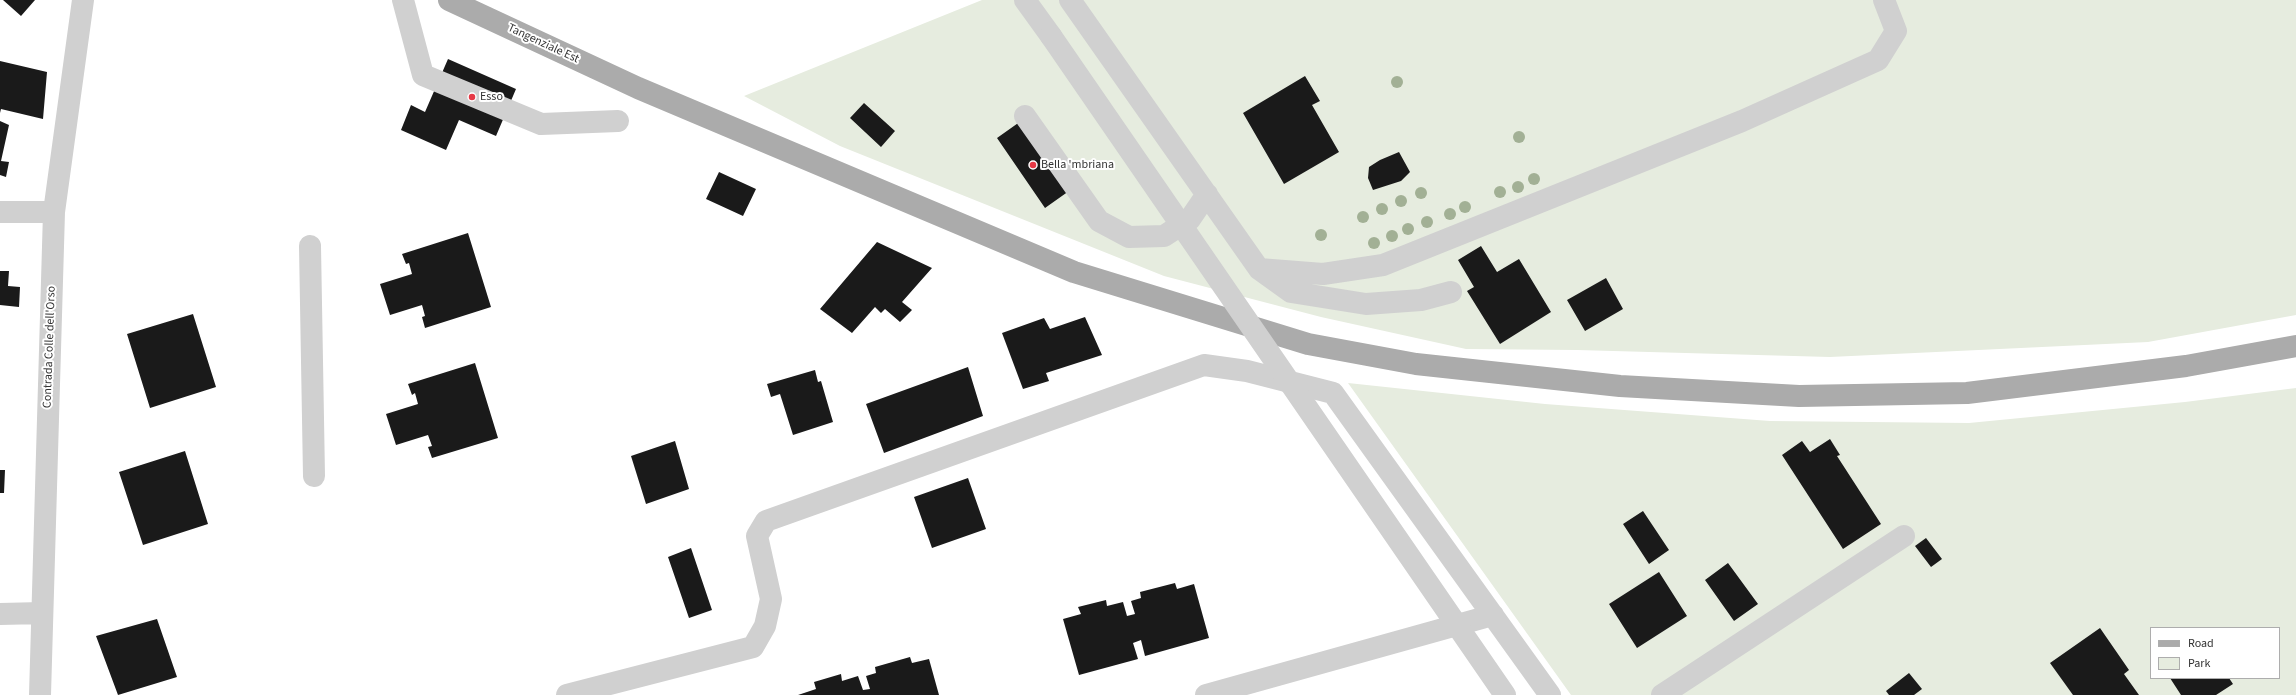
<!DOCTYPE html>
<html>
<head>
<meta charset="utf-8">
<style>
  body { margin:0 }
  #map { position:relative; width:2296px; height:695px; overflow:hidden; background:#fff; font-family:"Source Sans 3",sans-serif }
  canvas { display:block }
  .legend { position:absolute; left:2150px; top:627px; width:130px; height:52px; box-sizing:border-box; background:#fff; border:1px solid #adadad; margin:0; padding:5px 7px; list-style:none; font-size:12px; color:#333 }
  .legend li { display:flex; align-items:center; gap:8px; height:20px }
  .legend b { width:20px; border:1px solid #adadad }
</style>
</head>
<body>
<div id="map">
<canvas width="2296" height="695"></canvas>
<ul class="legend">
<li><b style="height:5px;background:#ababab"></b>Road</li>
<li><b style="height:11px;background:#e6ecdf"></b>Park</li>
</ul>
</div>
<script>
const ctx = document.querySelector('canvas').getContext('2d');
ctx.lineJoin = 'round';
function fillPath(path, color) {
  ctx.fillStyle = color;
  ctx.fill(path, 'evenodd');
}
function shape(rows) {
  const path = new Path2D();
  for (const r of rows) {
    path.moveTo(r[0], r[1]);
    for (let i = 2; i < r.length; i += 2) path.lineTo(r[i], r[i + 1]);
  }
  return path;
}
function trace(path, color, width, dash) {
  ctx.strokeStyle = color;
  ctx.lineWidth = width;
  ctx.lineCap = dash ? 'butt' : 'round';
  ctx.setLineDash(dash || []);
  ctx.stroke(path);
}
function write(font, color, halo, rows, align = 'center') {
  ctx.font = font + ' "Source Sans 3",sans-serif';
  ctx.lineWidth = 4;
  ctx.setLineDash([]);
  ctx.textBaseline = 'middle';
  ctx.strokeStyle = halo;
  ctx.fillStyle = color;
  for (const [text, x, y, turn = 0] of rows) {
    ctx.save();
    ctx.translate(x, y);
    ctx.rotate((+turn || 0) * Math.PI / 180);
    ctx.textAlign = isNaN(turn) ? turn : align;
    if (halo) ctx.strokeText(text, 0, 0);
    ctx.fillText(text, 0, 0);
    ctx.restore();
  }
}
fillPath(shape([
  [982,0,2296,0,2296,315,2148,342,1830,357,1577,350,1466,349,1321,317,1164,276,840,146,744,96],
  [1348,383,1545,404,1770,421,1969,423,2185,402,2296,388,2296,695,1571,695],
  [2151,628,2279,628,2279,678,2151,678]
]), '#e6ecdf');
fillPath(shape([
  [3,0,35,0,21,16],
  [448,59,516,89,496,136,459,120,446,150,401,130,411,105,425,112],
  [0,61,47,72,43,119,1,109,0,113],
  [1305,76,1320,101,1312,105,1339,152,1284,184,1243,113],
  [864,103,895,131,881,147,850,118],
  [0,121,9,125,1,161,9,162,6,177,0,175],
  [1021,121,1069,191,1045,208,997,138],
  [1399,152,1410,172,1401,181,1373,190,1368,178,1369,167,1380,160],
  [719,172,756,189,743,216,706,199],
  [468,233,491,307,425,328,422,317,425,316,422,305,390,315,380,284,412,274,409,263,406,264,402,254],
  [877,242,932,268,902,302,912,310,900,322,885,309,881,313,875,307,852,333,820,309],
  [1481,246,1497,272,1519,259,1551,312,1500,344,1467,291,1474,287,1458,260],
  [0,271,9,271,8,286,20,287,19,307,0,305],
  [1606,278,1623,309,1585,331,1567,300],
  [193,314,216,387,150,408,127,334],
  [1085,317,1102,355,1046,373,1049,381,1023,389,1002,333,1044,318,1050,329],
  [475,363,498,438,432,458,428,447,432,446,428,435,396,445,386,414,418,404,415,393,412,395,408,384],
  [968,367,983,416,884,453,866,404],
  [815,370,818,382,821,381,833,422,793,435,780,394,771,397,767,384],
  [1830,439,1840,455,1837,456,1881,524,1843,549,1782,455,1802,441,1810,452],
  [675,441,689,489,646,504,631,456],
  [185,451,208,524,143,545,119,472],
  [0,470,5,470,4,493,0,493],
  [968,478,986,529,932,548,914,497],
  [1643,511,1669,550,1649,564,1623,524],
  [1926,538,1942,559,1931,567,1915,546],
  [691,548,712,610,689,618,668,557],
  [1728,563,1758,604,1734,621,1705,580],
  [1659,572,1687,616,1637,648,1609,604],
  [1175,583,1177,589,1194,584,1209,638,1145,656,1141,640,1133,643,1138,659,1079,675,1063,619,1081,614,1078,607,1106,600,1107,606,1123,602,1127,616,1135,614,1131,601,1141,598,1140,592],
  [157,619,177,677,118,695,96,636],
  [2100,628,2129,670,2124,674,2139,695,2073,695,2050,663],
  [910,657,912,663,929,659,939,695,798,695,816,689,814,682,841,674,842,681,858,676,863,690,870,689,866,676,876,673,875,667],
  [1909,673,1922,689,1914,695,1889,695,1886,691],
  [2170,678,2229,678,2233,684,2216,695,2181,695]
]), '#1a1a1a');
trace(shape([
  [403,0,423,75,541,124,618,121],
  [1025,0,1051,36],
  [1070,0,1259,269,1291,292,1366,304,1421,300,1451,292],
  [1025,116,1099,221,1129,237,1164,236,1190,219,1207,194],
  [0,212,54,212],
  [310,246,314,476],
  [1259,269,1323,274,1383,265,1742,121,1878,60,1896,31,1884,0],
  [0,614,42,613],
  [40,695,54,212,83,0],
  [567,695,753,647,765,626,771,599,757,536,766,521,1204,365,1247,371,1333,393,1550,695],
  [1206,695,1493,615],
  [1662,695,1904,536]
]), '#d0d0d0', 22);
trace(shape([
  [449,0,638,88,1074,272,1308,344,1416,364,1620,386,1799,396,1967,393,2186,366,2296,346]
]), '#ababab', 22);
trace(shape([
  [1051,36,1505,695]
]), '#d0d0d0', 22);
ctx.fillStyle = '#a2b095';
for (const [x, y] of [
  [1397,82],
  [1519,137],
  [1534,179],
  [1518,187],
  [1500,192],
  [1421,193],
  [1401,201],
  [1465,207],
  [1382,209],
  [1450,214],
  [1363,217],
  [1427,222],
  [1408,229],
  [1321,235],
  [1392,236],
  [1374,243]
]) {
  ctx.beginPath();
  ctx.arc(x, y, 6, 0, 2 * Math.PI);
  ctx.fill();
}
for (const [x, y, r, color] of [
  [472,97,4,"#e63946"],
  [1033,165,4,"#e63946"]
]) {
  const dot = new Path2D();
  dot.arc(x, y, r, 0, 2 * Math.PI);
  ctx.fillStyle = color;
  ctx.fill(dot);
  trace(dot, '#fff', 1.5);
}
write('12px', '#333', '#fff', [
  ["Tangenziale Est",543,44,25],
  ["Contrada Colle dell'Orso",50,347,-88]
]);
write('12px', '#333', '#fff', [
  ["Esso",480,97],
  ["Bella 'mbriana",1041,165]
], 'left');
</script>
</body>
</html>
